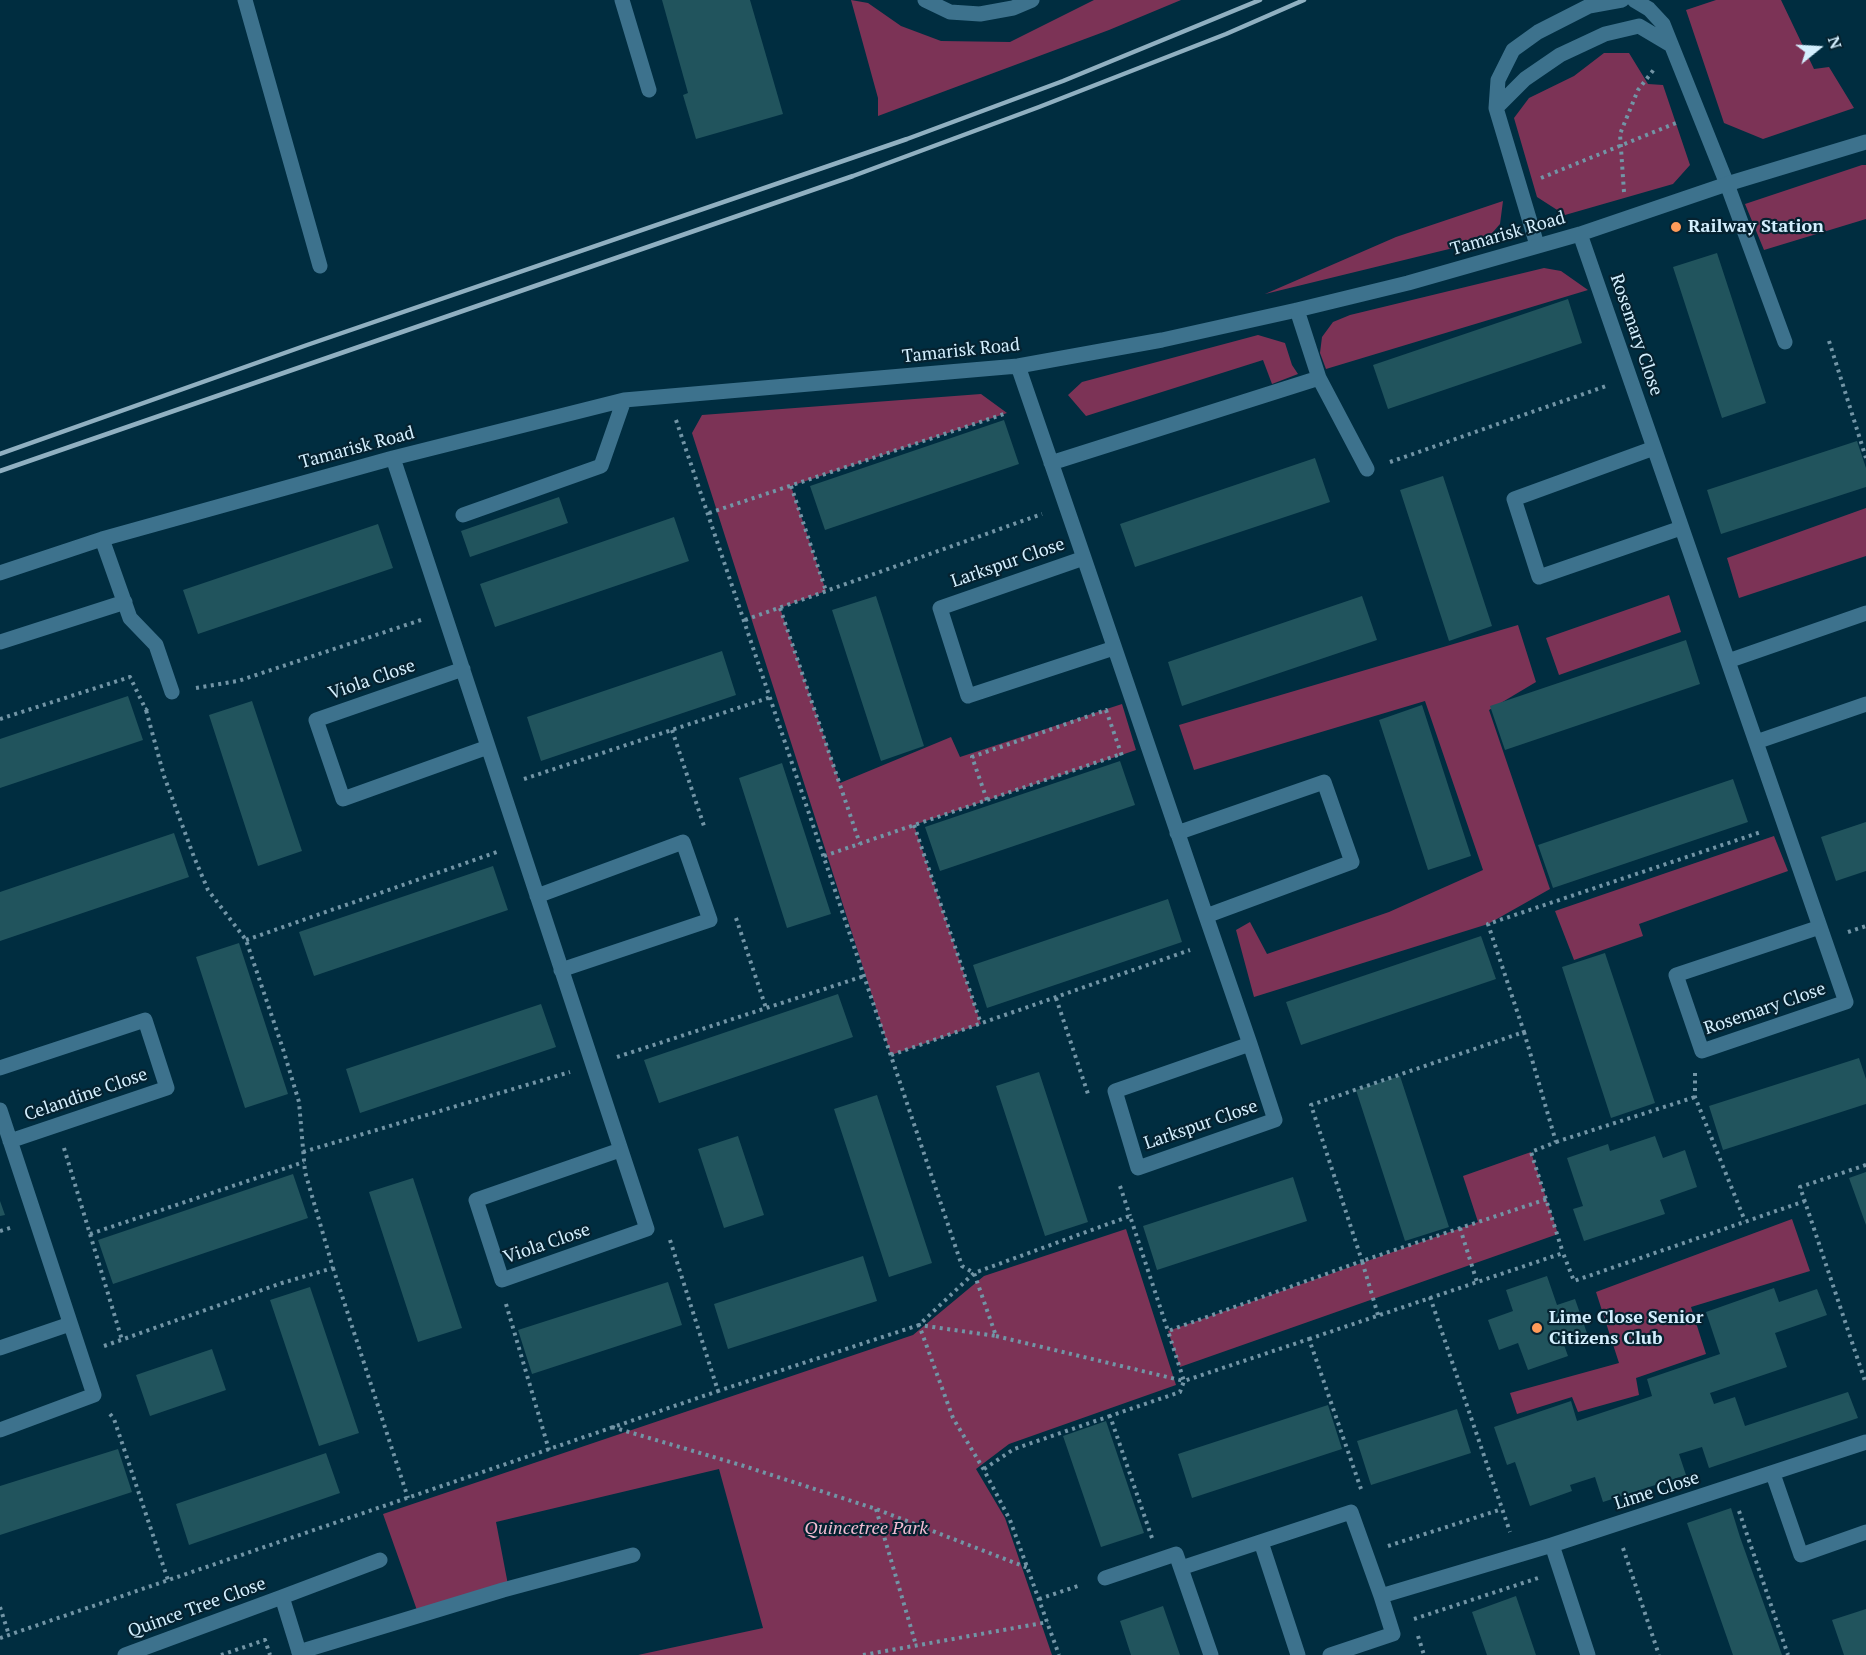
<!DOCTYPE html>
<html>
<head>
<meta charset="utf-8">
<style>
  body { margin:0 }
  #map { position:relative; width:1866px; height:1655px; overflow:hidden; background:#002d40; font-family:"PT Serif",serif }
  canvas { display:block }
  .north { position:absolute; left:1788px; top:18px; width:60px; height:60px; -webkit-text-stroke:4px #052230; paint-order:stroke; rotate:72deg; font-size:16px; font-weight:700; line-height:24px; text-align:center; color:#d4effe }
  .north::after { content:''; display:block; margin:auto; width:21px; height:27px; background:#d4effe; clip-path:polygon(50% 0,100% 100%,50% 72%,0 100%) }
</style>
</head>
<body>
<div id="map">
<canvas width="1866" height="1655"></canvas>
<div class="north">N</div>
</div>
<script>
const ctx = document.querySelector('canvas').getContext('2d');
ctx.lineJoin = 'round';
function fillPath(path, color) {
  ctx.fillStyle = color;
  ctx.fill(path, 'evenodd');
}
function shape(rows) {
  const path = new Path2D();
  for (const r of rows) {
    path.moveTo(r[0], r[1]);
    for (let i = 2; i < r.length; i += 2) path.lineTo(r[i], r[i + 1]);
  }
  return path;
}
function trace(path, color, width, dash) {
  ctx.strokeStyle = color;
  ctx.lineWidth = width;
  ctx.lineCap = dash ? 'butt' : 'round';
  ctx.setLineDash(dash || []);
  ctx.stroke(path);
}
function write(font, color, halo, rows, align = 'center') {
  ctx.font = font + ' "PT Serif",serif';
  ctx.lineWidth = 4.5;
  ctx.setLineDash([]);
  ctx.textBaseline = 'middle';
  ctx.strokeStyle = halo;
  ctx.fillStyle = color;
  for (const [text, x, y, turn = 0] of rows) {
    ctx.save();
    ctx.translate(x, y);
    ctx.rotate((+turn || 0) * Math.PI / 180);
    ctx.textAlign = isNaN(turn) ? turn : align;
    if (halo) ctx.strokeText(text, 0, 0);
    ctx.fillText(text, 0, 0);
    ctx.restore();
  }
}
fillPath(shape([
  [851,0,868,3,901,26,941,41,1010,42,1094,0,1181,0,1109,30,878,116,878,98],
  [1716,0,1781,0,1814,69,1829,67,1854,108,1763,139,1724,123,1686,10],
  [1604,53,1629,53,1648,84,1663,85,1690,165,1673,184,1565,215,1537,197,1514,118,1529,98,1574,76],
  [1862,165,1866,165,1866,219,1764,250,1745,204],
  [1503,201,1500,224,1486,240,1265,294,1396,237],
  [1544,268,1561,271,1588,290,1326,369,1320,353,1322,337,1333,322,1350,315],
  [1258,335,1285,343,1292,365,1298,374,1272,384,1263,360,1086,416,1068,395,1082,382],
  [981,394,1007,413,791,486,826,591,780,608,840,783,951,737,960,757,1122,704,1136,750,914,825,981,1024,891,1055,692,433,702,415],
  [1866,508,1866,556,1739,598,1727,558],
  [1669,595,1681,632,1559,675,1546,638],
  [1518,625,1536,682,1489,710,1550,889,1488,924,1254,997,1236,930,1250,922,1267,954,1389,912,1483,870,1425,701,1194,770,1179,725],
  [1774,836,1788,871,1639,924,1643,936,1574,960,1555,911],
  [1531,1152,1558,1234,1180,1367,1168,1331,1478,1222,1463,1176],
  [1792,1219,1810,1271,1691,1307,1706,1354,1636,1378,1639,1395,1578,1412,1572,1397,1517,1414,1510,1393,1619,1363,1596,1292],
  [1126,1229,1176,1385,1009,1444,976,1469,1005,1518,1052,1655,638,1655,763,1628,719,1469,496,1522,509,1590,419,1616,383,1514,913,1335,984,1276]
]), '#7c3356');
fillPath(shape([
  [662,0,750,0,783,114,696,139,683,95,688,93],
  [1717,253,1766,403,1722,418,1673,267],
  [1568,299,1582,343,1388,409,1373,365],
  [1004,420,1019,464,825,530,810,486],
  [1857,441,1866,468,1866,487,1721,534,1707,490],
  [1315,458,1330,502,1135,567,1120,524],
  [1443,476,1492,626,1449,641,1400,490],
  [559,497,568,523,470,557,461,531],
  [674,517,689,561,495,627,480,584],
  [378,524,393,568,198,634,183,590],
  [876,596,924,746,881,761,832,610],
  [1362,596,1377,640,1182,706,1168,662],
  [1686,640,1700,684,1505,750,1490,706],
  [722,651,736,695,541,761,527,717],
  [128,696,143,740,0,788,0,739],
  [252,701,302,851,258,866,209,715],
  [1422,705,1471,856,1428,870,1379,720],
  [1120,761,1135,805,940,871,925,827],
  [782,763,831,914,787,928,739,778],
  [1733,779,1748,822,1553,888,1538,845],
  [1866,822,1866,871,1836,881,1821,837],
  [174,833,189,877,0,941,0,892],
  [493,866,508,910,314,976,299,932],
  [1168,899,1182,942,987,1008,973,965],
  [1481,936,1496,979,1301,1045,1286,1002],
  [239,943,288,1094,245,1108,196,957],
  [1605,953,1655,1103,1611,1118,1562,967],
  [838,994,853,1037,659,1103,644,1060],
  [541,1004,556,1047,360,1113,346,1069],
  [1859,1058,1866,1079,1866,1104,1723,1150,1709,1106],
  [1039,1072,1088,1222,1045,1236,996,1086],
  [1400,1076,1449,1227,1405,1241,1356,1090],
  [877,1095,932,1263,889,1277,834,1109],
  [738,1136,764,1215,724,1228,698,1149],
  [1655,1136,1663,1158,1685,1150,1697,1187,1660,1200,1665,1214,1584,1241,1573,1209,1583,1206,1567,1158,1608,1144,1610,1151],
  [1866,1172,1866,1225,1849,1178],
  [293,1174,308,1218,113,1284,98,1240],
  [1293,1177,1307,1221,1157,1270,1143,1226],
  [413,1178,462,1328,418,1342,369,1192],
  [0,1201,5,1215,0,1216],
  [863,1256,877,1301,728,1349,714,1304],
  [1547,1276,1557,1305,1575,1299,1588,1336,1564,1345,1568,1356,1528,1370,1518,1343,1499,1350,1488,1320,1513,1311,1506,1290],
  [668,1282,682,1325,532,1374,518,1330],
  [310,1287,359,1433,319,1446,270,1300],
  [1774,1288,1779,1302,1817,1289,1827,1315,1775,1333,1787,1367,1710,1393,1714,1404,1735,1397,1745,1426,1848,1392,1858,1418,1709,1468,1702,1447,1679,1454,1686,1475,1603,1502,1595,1477,1570,1485,1572,1491,1530,1506,1515,1462,1507,1465,1494,1427,1571,1401,1577,1421,1652,1396,1647,1379,1720,1354,1706,1312],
  [212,1349,226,1390,150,1416,136,1375],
  [1328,1405,1342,1449,1192,1498,1178,1454],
  [1457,1409,1471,1453,1371,1485,1357,1441],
  [1106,1421,1144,1533,1101,1547,1063,1436],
  [118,1449,132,1492,0,1535,0,1486],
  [326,1453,340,1493,189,1545,176,1504],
  [1731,1508,1740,1537,1782,1655,1733,1655,1687,1523],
  [1516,1596,1536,1655,1487,1655,1472,1612],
  [1163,1606,1180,1655,1131,1655,1120,1621],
  [1866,1609,1866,1655,1844,1655,1832,1620]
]), '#21545d');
trace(shape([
  [1541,178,1676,123],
  [1624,192,1620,134,1638,90,1655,68],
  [1829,341,1866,458],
  [676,420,962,1266,974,1273,996,1336,919,1325,953,1418,984,1470,1010,1520,1059,1655],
  [1390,462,1606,386],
  [791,486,826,591],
  [709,513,1007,413],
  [780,608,860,844],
  [745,620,1042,514],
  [196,688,238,681,421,620],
  [0,719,130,677,146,710,148,708],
  [672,730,704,826],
  [524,779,771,697],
  [987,800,972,757,1106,710,1122,756],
  [914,825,981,1024],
  [824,856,1121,754],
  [736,918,766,1008],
  [1848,932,1866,926],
  [246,940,497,852],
  [1056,998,1088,1094],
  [1524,1032,1556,1142,1531,1152,1563,1253],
  [891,1055,1190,950],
  [617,1057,864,976],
  [1695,1073,1695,1097,1745,1221],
  [1556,1142,1695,1097],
  [64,1148,122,1340],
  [303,1152,570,1072],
  [1866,1165,1800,1187,1866,1384],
  [1120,1186,1130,1216],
  [1460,1228,1477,1282],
  [0,1231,13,1227],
  [90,1234,304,1162],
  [670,1240,718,1391,919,1325,974,1273,1130,1216,1168,1331,1362,1261,1311,1105,1524,1032,1488,924,1761,832],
  [333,1268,408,1498],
  [1430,1297,1510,1532],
  [506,1304,549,1450],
  [1378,1315,1362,1261,1547,1199],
  [996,1336,1184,1381,1168,1331],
  [1309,1339,1563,1253,1574,1281,1805,1201],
  [104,1346,282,1283,333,1268,305,1172,299,1102,283,1049,246,940,208,890,194,857,164,776,146,710],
  [110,1414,114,1419,168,1580],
  [612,1427,744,1466,876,1509,1028,1568],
  [984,1469,1014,1449,1110,1416],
  [876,1509,916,1645],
  [1739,1511,1788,1655],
  [859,1536,882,1530],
  [1152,1538,1110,1416,1180,1392,1184,1381,1309,1339,1361,1489],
  [1388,1546,1502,1509],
  [1623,1548,1659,1655],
  [1039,1599,1081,1585],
  [0,1607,9,1635],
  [1414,1619,1538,1578],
  [1418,1636,1424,1655],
  [0,1638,718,1391],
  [221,1655,265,1640,270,1655],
  [863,1655,1048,1622]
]), '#7295a6', 4, [3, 4.5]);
trace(shape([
  [925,0,950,12,980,14,1013,8,1032,0],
  [1634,0,1649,9,1663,24,1727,184],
  [1496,108,1525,79,1560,55,1605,34,1639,26,1671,45],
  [1537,245,1496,108,1498,80,1513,50,1538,32,1589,6,1622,0],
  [299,1652,503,1590,633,1555]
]), '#3d728d', 15);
trace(shape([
  [245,0,320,266],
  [622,0,649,90],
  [1727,184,1785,342],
  [1580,234,1846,1002,1702,1051,1676,975,1820,927],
  [1297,310,1319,378,1367,469],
  [1018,366,1084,558,1206,916,1250,1044,1275,1120,1138,1168,1115,1091,1250,1044],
  [1654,448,1514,499,1539,577,1681,528],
  [393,458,647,1229,502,1280,476,1200,620,1150],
  [1051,463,1319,378],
  [463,515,601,466,624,400],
  [102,539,130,618,156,645,172,692],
  [1084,558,940,608,968,696,1114,648],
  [0,573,102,539,393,458,624,400,1018,366,1162,340,1297,310,1408,283,1580,234,1727,184,1866,142],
  [0,642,125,602],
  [1728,661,1866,613],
  [463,669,316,720,343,799,488,747],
  [1756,742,1866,704],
  [1177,833,1324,782,1352,862,1206,916],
  [537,896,683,842,710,920,561,970],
  [0,1068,145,1020,167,1088,10,1141],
  [0,1110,94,1395,0,1430],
  [0,1348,70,1324],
  [1773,1474,1801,1555,1866,1532],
  [1261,1542,1298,1655],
  [1181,1568,1351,1512,1381,1596,1552,1545],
  [1105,1578,1176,1554,1211,1655],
  [282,1597,380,1560],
  [125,1655,282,1597,300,1655],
  [1330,1655,1393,1634,1381,1596],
  [1588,1655,1552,1545,1866,1442]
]), '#3d728d', 15);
trace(shape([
  [0,454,307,345,907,139,1063,81,1260,0],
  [0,471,853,176,1039,107,1226,34,1304,0]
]), '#90b0c1', 4.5);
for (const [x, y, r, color] of [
  [1676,227,6,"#ff9b59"],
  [1537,1328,6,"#ff9b59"]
]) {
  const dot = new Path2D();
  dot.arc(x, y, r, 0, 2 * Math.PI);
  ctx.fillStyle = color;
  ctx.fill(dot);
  trace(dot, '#052230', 2);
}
write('bold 18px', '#d4effe', '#052230', [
  ["Railway Station",1688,227],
  ["Lime Close Senior",1549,1318],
  ["Citizens Club",1549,1339]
], 'left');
write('18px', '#d4effe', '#052230', [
  ["Tamarisk Road",1508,234,-16],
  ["Rosemary Close",1636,335,71],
  ["Tamarisk Road",961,351,-6],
  ["Tamarisk Road",357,448,-15],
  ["Larkspur Close",1008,563,-19],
  ["Viola Close",372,680,-19],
  ["Rosemary Close",1765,1009,-19],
  ["Celandine Close",86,1095,-19],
  ["Larkspur Close",1201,1125,-19],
  ["Viola Close",547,1244,-19],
  ["Lime Close",1657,1491,-18],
  ["Quince Tree Close",197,1608,-20]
]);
write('italic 18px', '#f2bcd2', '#052230', [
  ["Quincetree Park",866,1529]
]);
</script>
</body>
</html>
